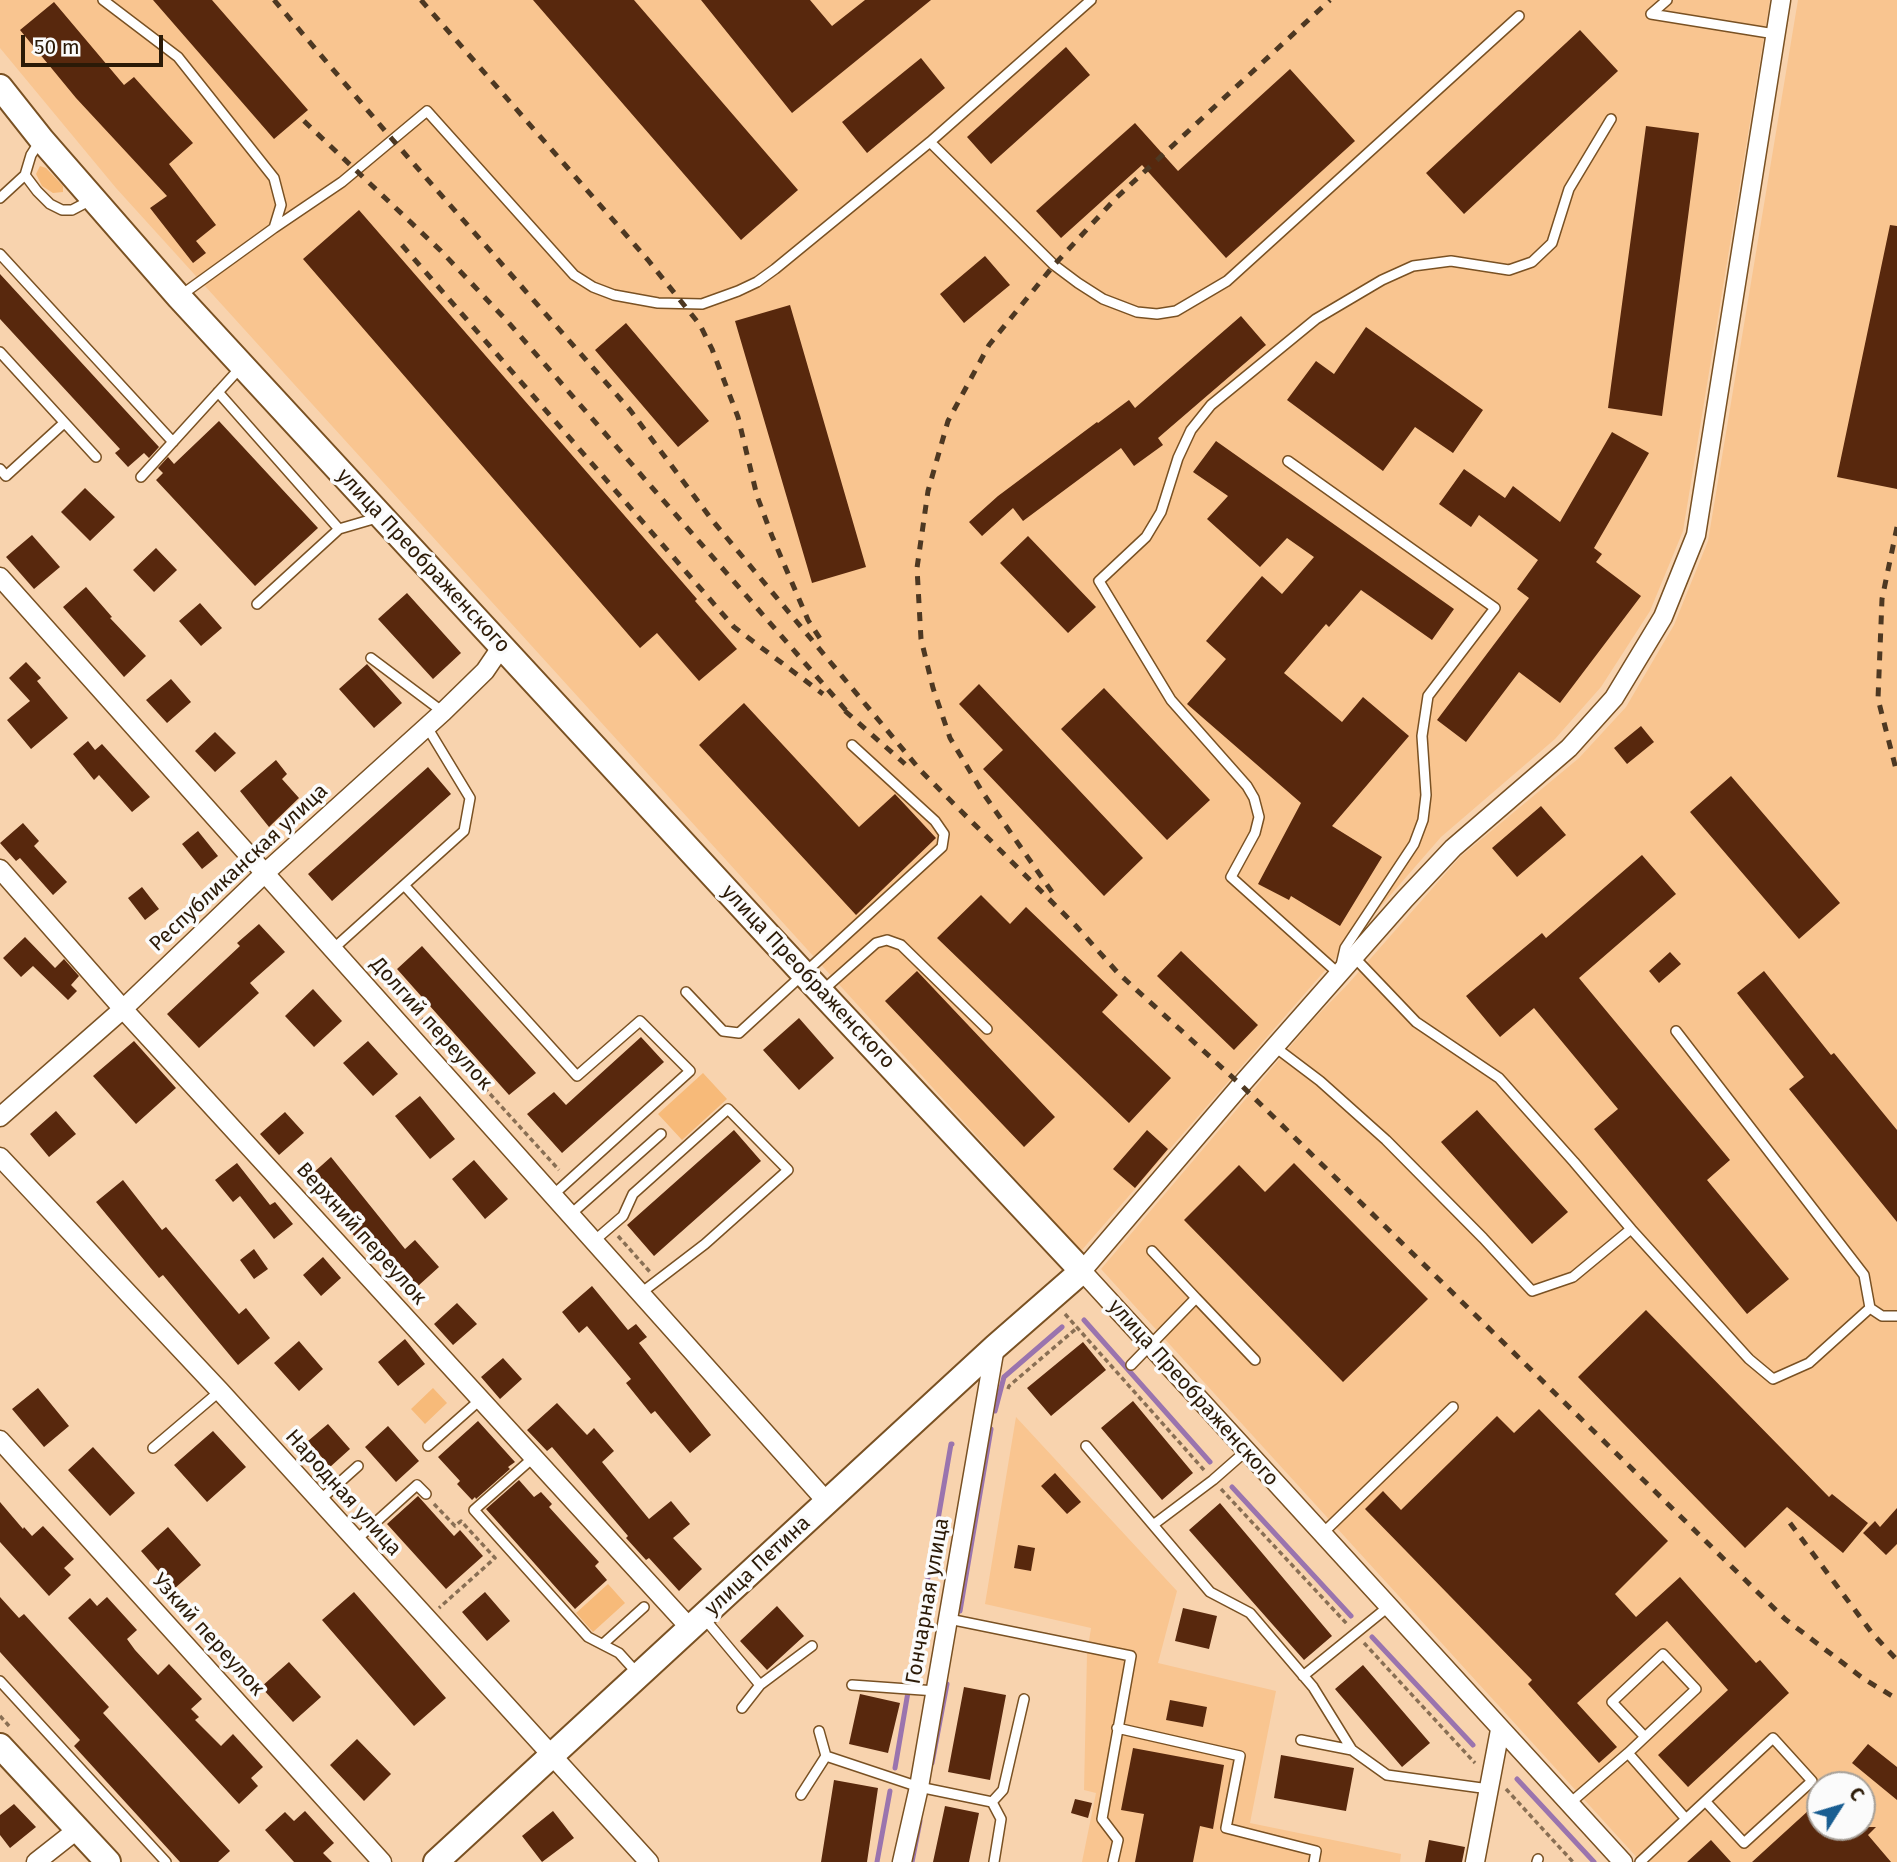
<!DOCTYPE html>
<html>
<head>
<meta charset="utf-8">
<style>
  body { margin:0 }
  #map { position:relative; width:1897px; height:1862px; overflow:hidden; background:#f8d3ae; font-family:"Fira Sans",sans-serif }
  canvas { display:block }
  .north { position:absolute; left:1806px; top:1771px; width:70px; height:70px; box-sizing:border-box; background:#fbfbfb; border:2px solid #a8a199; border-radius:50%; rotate:53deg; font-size:19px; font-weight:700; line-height:28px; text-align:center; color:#2b1a07 }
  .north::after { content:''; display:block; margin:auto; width:24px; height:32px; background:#195e92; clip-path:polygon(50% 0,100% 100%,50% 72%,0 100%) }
  .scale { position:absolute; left:21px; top:35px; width:142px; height:32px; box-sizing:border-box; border:4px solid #2b1a07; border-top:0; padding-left:9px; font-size:21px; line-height:24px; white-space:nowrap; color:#2b1a07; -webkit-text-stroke:5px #fbfbfb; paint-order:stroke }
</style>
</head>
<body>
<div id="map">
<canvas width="1897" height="1862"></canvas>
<div class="north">С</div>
<div class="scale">50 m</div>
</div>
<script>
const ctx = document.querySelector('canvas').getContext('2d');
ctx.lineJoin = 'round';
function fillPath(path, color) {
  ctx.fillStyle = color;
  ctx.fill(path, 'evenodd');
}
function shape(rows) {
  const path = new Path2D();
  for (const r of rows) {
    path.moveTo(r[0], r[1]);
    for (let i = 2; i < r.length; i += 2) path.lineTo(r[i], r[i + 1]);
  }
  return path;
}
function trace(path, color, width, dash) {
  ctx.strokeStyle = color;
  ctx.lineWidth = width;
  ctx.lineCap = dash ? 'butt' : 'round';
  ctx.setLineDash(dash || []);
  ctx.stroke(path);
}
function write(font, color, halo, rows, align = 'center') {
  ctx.font = font + ' "Fira Sans",sans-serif';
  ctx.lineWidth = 7;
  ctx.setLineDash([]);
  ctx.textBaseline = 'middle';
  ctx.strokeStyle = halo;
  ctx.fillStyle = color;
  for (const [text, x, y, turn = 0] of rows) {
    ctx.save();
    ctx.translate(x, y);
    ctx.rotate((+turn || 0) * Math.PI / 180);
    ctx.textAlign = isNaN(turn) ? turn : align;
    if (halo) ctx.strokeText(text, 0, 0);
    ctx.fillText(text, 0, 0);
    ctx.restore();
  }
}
fillPath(shape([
  [0,0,1770,0,1683,531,1650,611,1601,687,1555,739,1441,837,1081,1251,116,188,0,48],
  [1798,0,1897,0,1897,1862,1641,1862,1101,1269,1312,1021,1348,984,1460,857,1579,758,1626,707,1674,625,1708,541],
  [1820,1785,1862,1785,1862,1827,1820,1827],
  [1016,1417,1177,1591,1158,1663,1276,1691,1250,1823,1401,1854,1400,1862,1082,1862,1096,1793,1084,1790,1087,1654,1091,1628,985,1604]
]), '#f9c590');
fillPath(shape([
  [40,166,46,168,63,186,63,192,53,193,42,186,36,174],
  [703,1073,727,1099,682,1140,658,1114],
  [433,1388,447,1403,425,1424,411,1409],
  [608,1584,625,1603,593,1632,576,1613]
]), '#f7ba79');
trace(shape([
  [1084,1320,1210,1462],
  [995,1411,1004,1377,1062,1327],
  [1232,1487,1351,1616],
  [960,1611,991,1429],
  [1372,1637,1473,1745],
  [910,1682,951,1444,952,1444],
  [932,1763,947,1684],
  [895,1768,908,1692],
  [1517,1779,1594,1862],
  [877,1862,890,1791],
  [912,1862,920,1821]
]), '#9a74ae', 5);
fillPath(shape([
  [153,0,212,0,308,110,274,139],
  [533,0,634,0,798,190,741,240],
  [701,0,810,0,832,26,865,0,931,0,792,113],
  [54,2,124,85,134,77,193,143,169,164,216,225,196,241,206,253,193,263,150,208,167,196,76,98,20,30],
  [1580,30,1618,71,1464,214,1426,173],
  [1066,47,1090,75,991,164,967,137],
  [921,58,945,88,867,153,842,122],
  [1290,69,1355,141,1226,258,1142,165,1061,238,1036,211,1135,123,1178,171],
  [1646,126,1699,133,1662,416,1608,408],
  [359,210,697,599,695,601,737,649,699,681,657,633,640,648,303,259],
  [1890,225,1897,226,1897,489,1837,477],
  [985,256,1010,285,964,323,940,294],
  [0,274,159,447,149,458,144,453,128,467,115,453,120,449,0,319],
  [790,305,866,567,812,583,735,321],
  [1241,316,1266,345,1158,438,1163,445,1134,466,1121,448,1023,521,1013,508,982,536,969,522,998,496,1097,422,1098,423,1129,400,1135,408],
  [626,323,709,421,678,447,595,350],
  [1366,327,1483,410,1453,453,1415,427,1383,471,1287,400,1316,361,1334,374],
  [219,421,318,528,255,586,156,480,163,473,158,468,168,457,174,464],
  [1612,432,1649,453,1594,548,1602,554,1596,562,1641,596,1560,703,1519,672,1466,742,1437,720,1529,598,1517,589,1538,560,1479,515,1471,527,1439,504,1464,469,1505,498,1513,486,1560,522],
  [1216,441,1454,609,1432,640,1361,590,1329,627,1326,624,1284,673,1342,722,1363,697,1409,736,1332,826,1382,857,1340,926,1291,896,1289,900,1258,884,1301,803,1187,704,1226,659,1206,641,1262,576,1282,594,1314,557,1287,538,1260,567,1207,519,1228,496,1193,472],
  [85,488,115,517,90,541,61,512],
  [32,535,60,567,34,589,6,557],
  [1028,536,1096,607,1068,633,1000,563],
  [156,548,177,570,154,592,133,570],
  [86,587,112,617,110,618,146,656,124,677,63,607],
  [407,593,461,653,433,679,378,619],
  [200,603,222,628,201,646,179,621],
  [26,662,41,678,37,681,68,718,31,749,7,720,30,701,9,678],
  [367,664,402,703,374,728,339,689],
  [171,679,191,702,167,723,146,700],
  [979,684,1143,858,1104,896,983,769,1003,750,959,704],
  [1104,688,1210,800,1167,840,1061,729],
  [744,703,859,827,895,794,936,838,856,915,699,745],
  [1641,726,1654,742,1627,764,1614,748],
  [215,732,236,753,215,772,195,751],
  [88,741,95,750,102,744,150,797,132,812,99,775,94,780,73,754],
  [276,760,287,774,282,779,299,798,269,827,240,791],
  [428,767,451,794,332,901,308,874],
  [1731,776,1840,903,1799,939,1690,812],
  [1541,806,1566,835,1517,877,1492,848],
  [23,823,39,841,34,846,67,882,53,895,20,858,16,861,0,843],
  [198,831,218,856,202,869,182,844],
  [1642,855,1676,894,1579,978,1730,1160,1707,1180,1789,1279,1747,1314,1594,1129,1618,1109,1534,1008,1500,1037,1466,996,1542,933,1546,938],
  [142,887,159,909,145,920,128,898],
  [981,895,1010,924,1026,907,1118,995,1102,1012,1171,1078,1129,1123,937,938],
  [259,924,285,952,250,983,259,993,199,1048,167,1014,240,946,237,943],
  [25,937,55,968,64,959,79,976,71,985,77,991,68,1000,33,966,21,977,3,958],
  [422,946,536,1073,509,1095,397,969],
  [1181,951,1258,1025,1234,1050,1157,976],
  [1670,952,1681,964,1659,983,1649,971],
  [917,971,1055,1117,1024,1147,885,1001],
  [1764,971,1831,1055,1834,1053,1897,1130,1897,1222,1789,1089,1804,1077,1737,993],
  [313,989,342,1021,314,1047,285,1016],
  [799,1018,834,1058,799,1090,763,1050],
  [641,1037,664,1062,562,1153,527,1114,554,1092,566,1105],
  [134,1041,176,1088,136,1124,93,1076],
  [368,1041,398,1074,373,1096,343,1063],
  [420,1096,455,1139,430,1159,395,1116],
  [1477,1110,1568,1212,1532,1244,1441,1142],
  [56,1111,76,1134,49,1157,30,1134],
  [285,1112,304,1133,279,1155,260,1134],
  [734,1130,761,1161,654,1256,627,1225],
  [1147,1130,1168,1149,1135,1188,1113,1169],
  [331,1157,405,1249,415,1240,439,1267,408,1295,371,1252,369,1254,333,1210,330,1213,303,1182],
  [474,1160,508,1199,485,1219,452,1179],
  [237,1163,270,1205,275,1202,293,1224,274,1239,240,1196,233,1202,215,1180],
  [1294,1163,1428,1299,1343,1382,1184,1220,1239,1165,1265,1192],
  [123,1180,162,1230,166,1227,239,1314,246,1308,270,1338,238,1365,163,1275,159,1278,96,1202],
  [254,1249,268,1269,254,1279,240,1260],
  [323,1257,341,1278,321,1296,303,1275],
  [592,1286,628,1330,636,1324,647,1337,639,1343,711,1435,690,1453,655,1411,651,1414,626,1383,631,1379,587,1326,579,1333,562,1312],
  [457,1303,477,1324,453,1345,434,1324],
  [1646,1310,1829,1497,1832,1494,1868,1523,1843,1553,1787,1507,1745,1548,1578,1377],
  [405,1339,425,1364,398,1386,378,1362],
  [299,1341,323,1369,299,1391,274,1363],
  [1083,1342,1106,1370,1051,1416,1027,1388],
  [503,1358,522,1379,500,1399,481,1377],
  [38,1388,69,1426,44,1447,12,1409],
  [1133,1401,1193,1473,1162,1500,1101,1428],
  [557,1403,587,1435,594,1428,614,1451,602,1462,649,1519,671,1501,690,1524,673,1538,702,1569,679,1591,649,1558,646,1560,626,1538,628,1536,552,1447,547,1451,527,1430],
  [1539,1409,1668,1541,1615,1594,1636,1617,1680,1577,1756,1663,1760,1660,1789,1693,1688,1787,1658,1755,1728,1690,1667,1621,1577,1703,1617,1747,1599,1763,1528,1684,1532,1680,1365,1509,1383,1491,1401,1510,1497,1416,1514,1433],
  [478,1421,515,1462,508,1467,510,1469,476,1499,475,1497,472,1500,457,1484,460,1481,438,1457],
  [328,1424,350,1449,330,1467,308,1441],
  [388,1426,419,1461,396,1482,365,1447],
  [213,1431,246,1467,207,1502,174,1465],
  [93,1447,135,1493,110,1516,68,1470],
  [1055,1473,1081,1502,1067,1514,1041,1486],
  [519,1480,534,1497,541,1492,552,1504,549,1507,599,1562,595,1566,607,1580,575,1609,486,1509],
  [418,1496,454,1536,460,1530,483,1556,446,1589,387,1524],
  [0,1502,23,1529,24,1527,32,1536,43,1526,74,1559,64,1568,71,1575,49,1596,0,1542],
  [1220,1503,1332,1636,1304,1660,1189,1530],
  [1897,1508,1897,1544,1886,1555,1863,1533,1875,1521,1880,1527],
  [168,1527,201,1565,174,1589,141,1551],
  [1018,1545,1035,1548,1031,1571,1014,1568],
  [354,1592,446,1698,414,1726,322,1620],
  [485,1592,510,1621,487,1641,462,1612],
  [0,1597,19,1618,24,1614,54,1647,109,1707,103,1713,230,1851,218,1862,180,1862,74,1746,80,1740,0,1652],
  [107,1597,137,1630,127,1639,135,1650,158,1675,169,1664,202,1699,191,1709,199,1717,195,1720,221,1746,233,1734,263,1767,251,1778,258,1786,239,1804,68,1618,90,1598,97,1606],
  [777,1606,804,1636,767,1670,740,1641],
  [1183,1608,1217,1616,1209,1649,1175,1641],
  [289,1662,321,1697,293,1722,261,1687],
  [1363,1665,1430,1743,1402,1767,1335,1689],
  [964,1687,1006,1695,990,1780,948,1772],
  [860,1694,900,1703,888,1753,849,1744],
  [1170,1700,1207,1707,1203,1727,1166,1720],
  [357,1739,391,1774,364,1801,330,1765],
  [1868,1744,1897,1767,1897,1800,1852,1763],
  [1133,1748,1224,1765,1213,1829,1200,1826,1193,1862,1135,1862,1144,1814,1121,1810],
  [1281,1755,1354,1768,1346,1811,1274,1798],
  [834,1780,878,1788,867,1862,821,1862],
  [1075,1799,1092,1803,1088,1818,1071,1813],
  [1820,1800,1820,1827,1876,1827,1868,1835,1891,1862,1752,1862],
  [14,1804,36,1827,10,1848,0,1835,0,1815],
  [945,1806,979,1813,969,1862,933,1862],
  [305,1811,334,1843,323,1853,332,1862,294,1862,265,1830,285,1812,294,1821],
  [553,1811,574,1838,542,1862,522,1836],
  [1429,1840,1465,1847,1462,1862,1425,1862],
  [1711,1840,1731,1862,1687,1862]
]), '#58280d');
const lane = shape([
  [103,0,178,57,274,178,281,205,274,228],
  [1667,0,1651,14,1775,34],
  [930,142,1091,0],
  [25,175,37,191,50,204,62,210,72,210,93,199],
  [0,198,25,175,31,155,40,141],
  [0,254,173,442],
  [180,296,274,228,342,182,427,111,574,275,593,287,614,295,658,303,702,304,738,291,757,282,775,269,930,142,1054,265,1078,283,1103,299,1137,312,1157,314,1176,311,1227,281,1519,16],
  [0,352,96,457],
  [218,392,339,529,380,517],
  [1288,461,1495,608,1428,696,1422,736,1426,795,1423,820,1414,844,1345,948,1339,974,1231,877,1255,833,1259,817,1254,798,1247,786,1171,700,1099,581,1146,537,1161,512,1178,458,1191,430,1211,405,1316,319,1382,280,1413,266,1451,261,1509,270,1532,262,1552,243,1569,189,1611,119],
  [0,469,6,476,64,423],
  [141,477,241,367],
  [257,604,339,529],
  [371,658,443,712],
  [404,885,577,1076,640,1021,690,1071,553,1195],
  [333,949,464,831,470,798,427,727],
  [1354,957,1416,1022,1499,1078,1574,1162,1631,1229],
  [822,991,876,943,887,940,901,945,987,1029],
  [686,992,723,1031,739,1033,942,847,944,834,935,821,852,745],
  [1275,1047,1320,1081,1386,1140,1483,1238,1532,1291,1573,1277,1631,1229,1749,1359,1773,1379,1809,1363,1870,1308,1864,1275,1676,1031],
  [571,1214,661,1134],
  [594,1241,623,1216,633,1194,728,1109,788,1170,705,1244,641,1293],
  [1196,1298,1255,1360],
  [1870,1308,1882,1316,1897,1316],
  [1131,1365,1196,1298,1152,1251],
  [428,1446,481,1399],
  [1086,1446,1210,1592,1250,1613,1313,1687,1352,1750],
  [153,1448,220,1391],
  [534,1457,474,1510,588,1637,619,1653,638,1674],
  [320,1500,358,1466],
  [1153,1525,1213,1480,1246,1451],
  [1322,1534,1453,1407],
  [356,1540,417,1485,426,1494],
  [704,1618,760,1685,742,1708],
  [949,1619,1131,1656,1102,1819,1118,1840,1113,1862],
  [603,1644,644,1607],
  [1303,1676,1388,1607],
  [0,1681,166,1862],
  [760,1685,812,1646],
  [852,1685,936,1691],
  [1117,1728,1240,1756,1226,1828,1316,1851,1314,1862],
  [819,1731,826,1756,919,1787,992,1802,1003,1790,1024,1699],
  [1301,1740,1352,1750,1387,1775,1489,1789],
  [1628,1753,1696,1689,1663,1654,1612,1702,1645,1737],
  [801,1795,826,1756],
  [992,1802,1001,1819,994,1862],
  [1569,1804,1628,1753,1686,1819,1640,1862],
  [1686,1819,1773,1738,1812,1781,1744,1843,1706,1802],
  [1537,1862,1538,1859]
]);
const street = shape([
  [0,577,827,1502],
  [0,869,123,1009,690,1628],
  [0,1117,123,1009,265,873,443,712,485,671,502,646],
  [0,1157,220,1391,649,1862],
  [0,1440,382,1862],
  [36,1862,78,1829],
  [902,1862,919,1787,995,1347],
  [1475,1862,1500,1730],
  [1623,1862,1082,1271,1241,1085,1405,899,1453,848,1569,748,1614,698,1663,617,1696,535,1781,0]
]);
const secondary = shape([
  [0,87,42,140,179,297,804,974,1082,1271,995,1347,436,1862],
  [0,1746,108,1862]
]);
trace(lane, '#795123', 12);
trace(street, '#795123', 21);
trace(secondary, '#795123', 28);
trace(shape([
  [393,987,559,1170],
  [618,1236,650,1272],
  [1065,1314,1204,1470],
  [1008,1389,1009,1386,1078,1327],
  [1221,1489,1347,1624],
  [434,1504,455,1526,461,1521,495,1558,439,1608],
  [1364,1643,1475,1763],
  [0,1716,10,1727],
  [1506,1789,1573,1862]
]), '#896f54', 3.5, [5, 3.5]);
trace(lane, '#fff', 9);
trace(street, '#fff', 18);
trace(secondary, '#fff', 24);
trace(shape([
  [274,0,392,139,630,410,712,520,921,771,1076,926,1118,973,1241,1085,1785,1619,1864,1679,1897,1699],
  [421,0,648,260,700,325,712,349,738,417,757,496,772,536,808,620,821,640],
  [304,121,441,251,508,322,851,716],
  [402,245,734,627,823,694],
  [1897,527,1882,599,1878,699,1897,773],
  [845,711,905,764],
  [1052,892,983,793,950,738,933,688,921,639,917,568,928,491,948,421,989,345,1054,265,1116,198,1330,0],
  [1790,1523,1872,1633,1897,1660]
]), '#4d3822', 5, [9, 9]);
write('21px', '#2b1a07', '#fbfbfb', [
  ["улица Преображенского",423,561,47],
  ["Республиканская улица",239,868,-43],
  ["улица Преображенского",808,977,47],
  ["Долгий переулок",431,1024,48],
  ["Верхний переулок",361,1234,48],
  ["улица Преображенского",1193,1393,48],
  ["Народная улица",343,1493,48],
  ["улица Петина",758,1566,-43],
  ["Гончарная улица",928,1601,-80],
  ["Узкий переулок",208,1635,48]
]);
</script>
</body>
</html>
